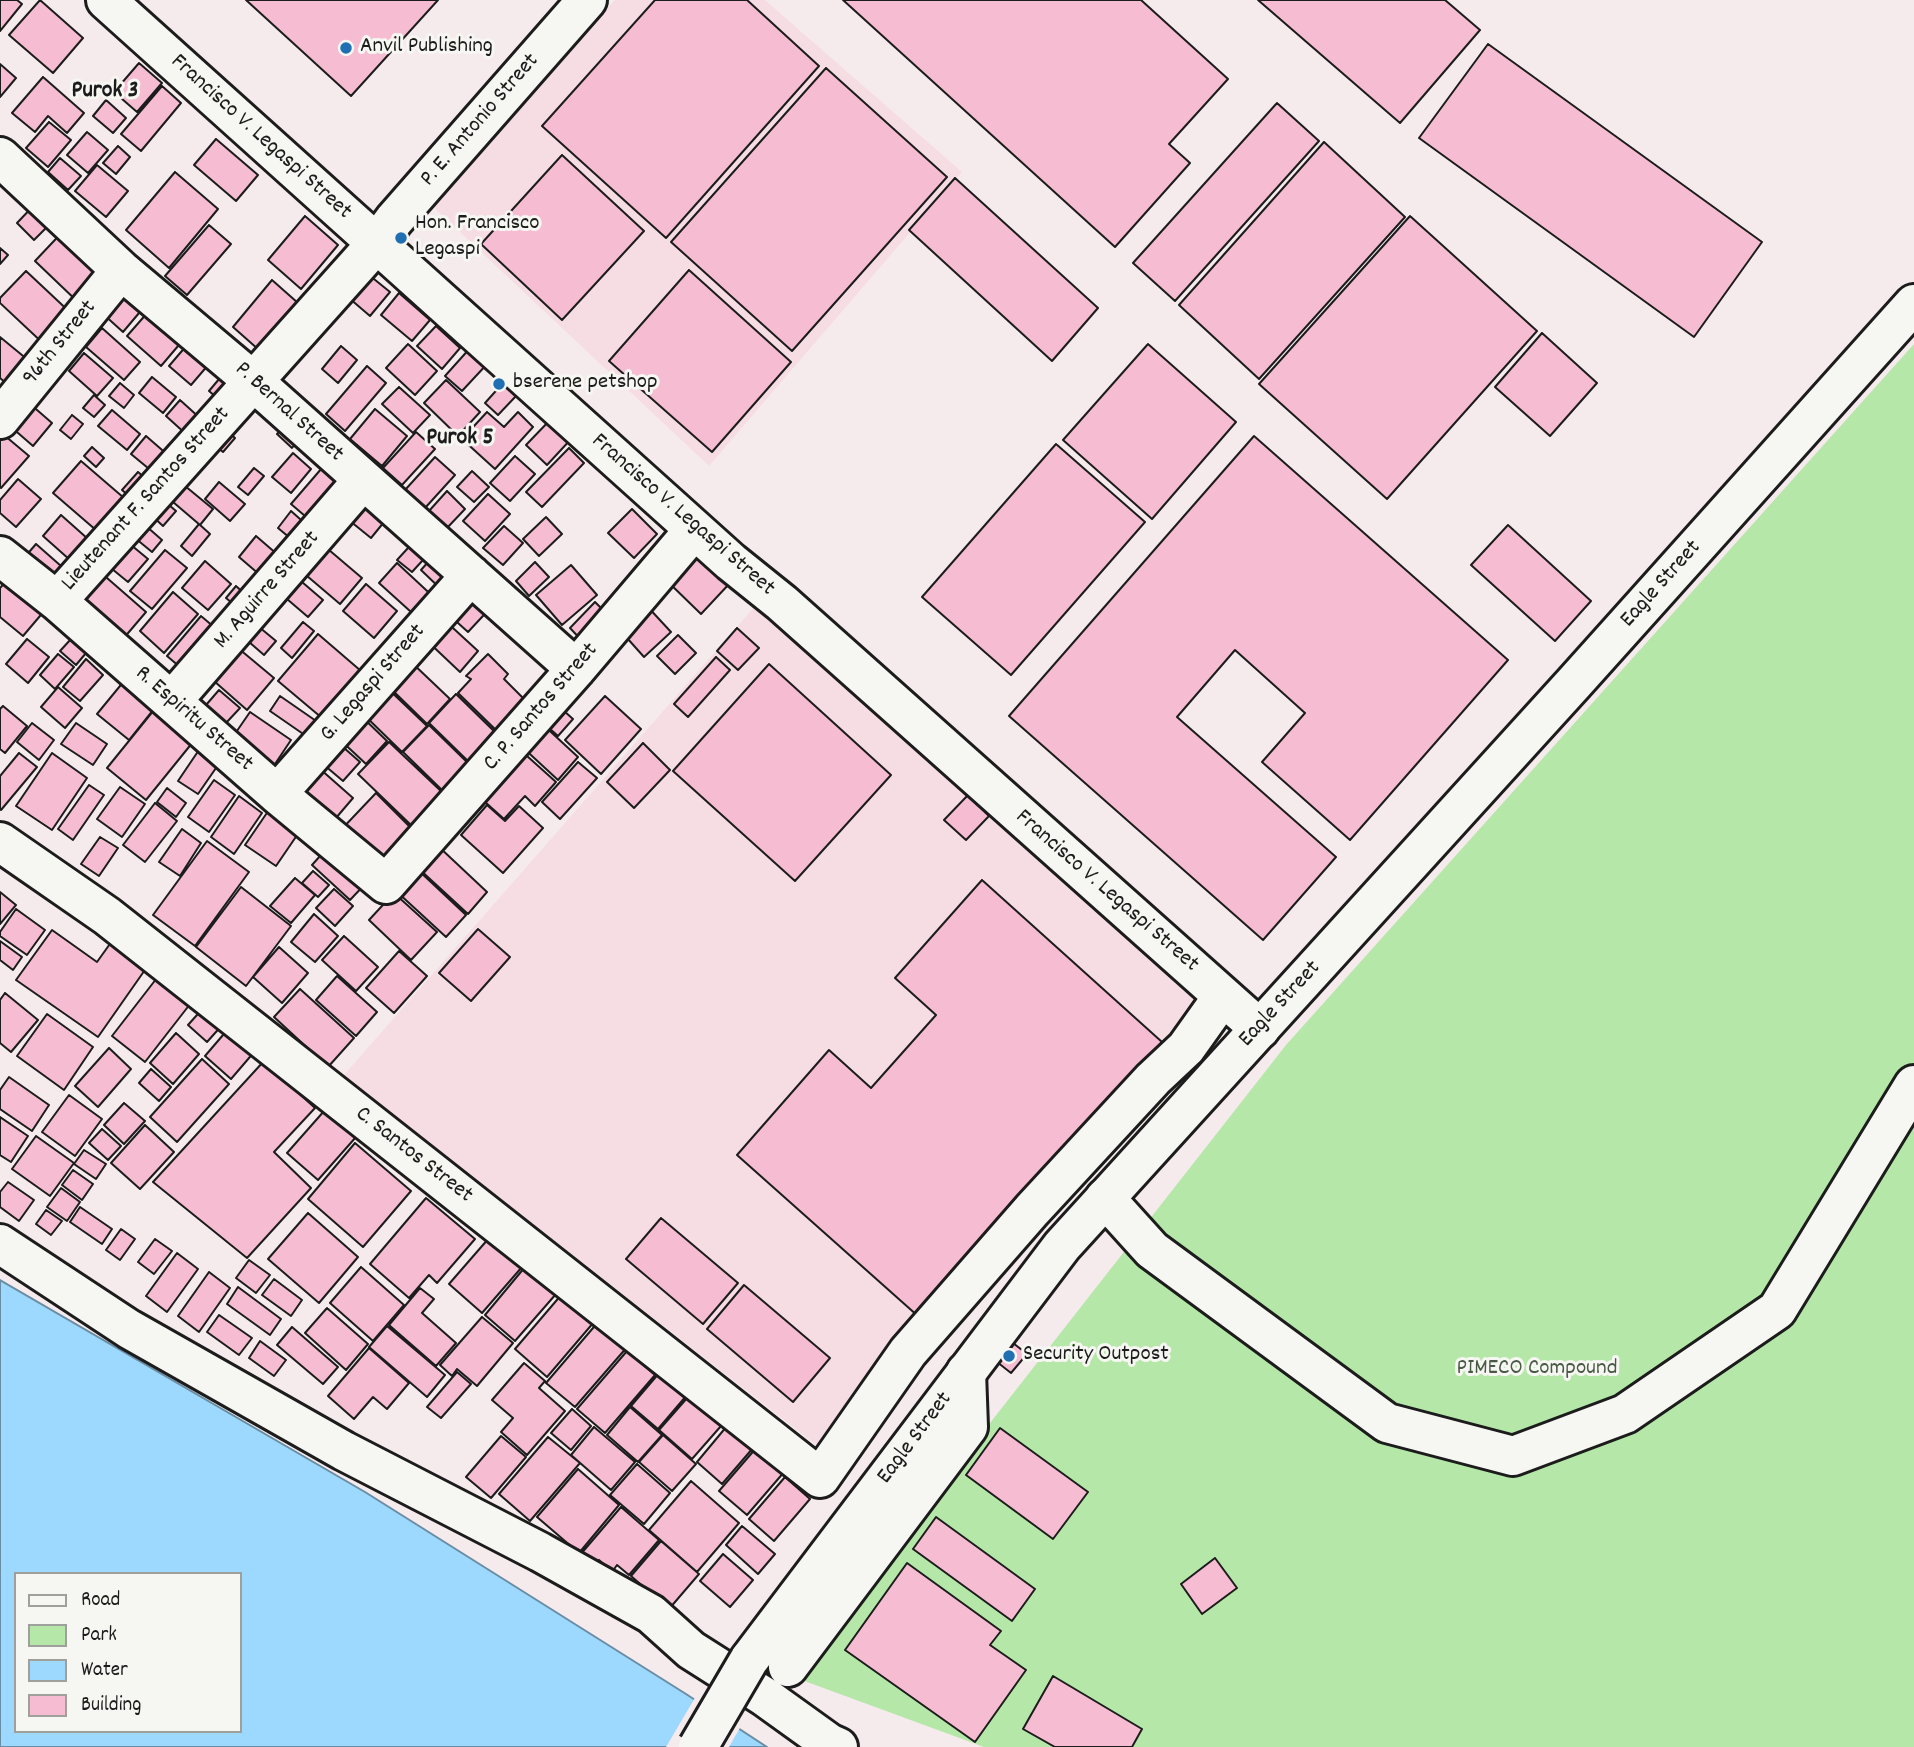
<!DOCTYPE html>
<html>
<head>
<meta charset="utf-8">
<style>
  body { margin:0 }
  #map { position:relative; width:1914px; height:1747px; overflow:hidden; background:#f6ebec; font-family:Dekko,sans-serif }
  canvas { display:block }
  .legend { position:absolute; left:14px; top:1572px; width:228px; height:161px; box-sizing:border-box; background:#f6f6f2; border:2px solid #9f9f9c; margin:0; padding:9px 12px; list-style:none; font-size:21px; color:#1c1c1c }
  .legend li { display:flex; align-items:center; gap:14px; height:35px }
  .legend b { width:35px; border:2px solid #9f9f9c }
</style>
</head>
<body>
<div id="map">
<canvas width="1914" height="1747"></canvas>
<ul class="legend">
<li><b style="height:9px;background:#f6f6f2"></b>Road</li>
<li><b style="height:19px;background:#b5e7a8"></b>Park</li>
<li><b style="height:19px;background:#9dd9fe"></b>Water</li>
<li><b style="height:19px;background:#f6bdd2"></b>Building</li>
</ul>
</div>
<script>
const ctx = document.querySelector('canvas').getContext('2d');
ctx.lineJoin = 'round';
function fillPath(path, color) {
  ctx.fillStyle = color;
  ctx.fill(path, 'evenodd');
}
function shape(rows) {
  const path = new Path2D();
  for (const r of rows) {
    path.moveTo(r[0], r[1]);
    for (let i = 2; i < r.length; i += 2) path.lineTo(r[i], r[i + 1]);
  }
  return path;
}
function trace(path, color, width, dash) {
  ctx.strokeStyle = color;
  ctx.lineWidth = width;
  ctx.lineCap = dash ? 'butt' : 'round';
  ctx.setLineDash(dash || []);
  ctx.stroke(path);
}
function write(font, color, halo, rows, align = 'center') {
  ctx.font = font + ' Dekko,sans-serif';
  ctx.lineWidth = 6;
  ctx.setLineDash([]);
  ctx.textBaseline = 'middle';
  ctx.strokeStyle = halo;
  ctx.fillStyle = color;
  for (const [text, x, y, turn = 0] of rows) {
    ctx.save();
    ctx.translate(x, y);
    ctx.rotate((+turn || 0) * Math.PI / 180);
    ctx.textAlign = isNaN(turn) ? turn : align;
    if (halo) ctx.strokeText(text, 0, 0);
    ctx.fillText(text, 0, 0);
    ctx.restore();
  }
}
fillPath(shape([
  [615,0,765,0,962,172,709,466,430,204],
  [757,604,1203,1008,820,1448,343,1076]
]), '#f6dde4');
fillPath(shape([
  [1914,344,1914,1747,984,1747,799,1679,925,1506,1286,1045]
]), '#b5e7a8');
const water = shape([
  [0,1280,365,1492,686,1694,767,1747,0,1747,0,1280],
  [16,1574,240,1574,240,1731,16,1731,16,1574]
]);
fillPath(water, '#9dd9fe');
trace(water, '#698da4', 2);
fillPath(shape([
  [696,1696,741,1726,729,1747,666,1747]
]), '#f6ebec');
const building = shape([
  [0,0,17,0,22,4,0,31,0,0],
  [40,0,83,38,53,73,9,35,40,0],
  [246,0,438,0,351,96,246,0],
  [655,0,747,0,819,66,666,238,542,126,655,0],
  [843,0,1141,0,1228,79,1169,144,1190,163,1115,247,843,0],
  [1258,0,1445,0,1480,30,1400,123,1258,0],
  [1488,44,1762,242,1694,337,1419,138,1488,44],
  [139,63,162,83,137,112,114,92,139,63],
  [0,64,16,78,0,97,0,64],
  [826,68,947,177,792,351,671,242,826,68],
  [43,77,84,113,67,133,48,116,35,132,12,113,43,77],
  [162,86,181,103,141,151,121,134,162,86],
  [106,100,126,118,113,133,93,116,106,100],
  [1277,103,1319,141,1175,301,1133,263,1277,103],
  [49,122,71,140,48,167,26,148,49,122],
  [87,132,108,150,88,173,67,155,87,132],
  [216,139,258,175,236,201,194,165,216,139],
  [1324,142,1405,217,1259,379,1179,305,1324,142],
  [118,146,130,157,116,174,103,163,118,146],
  [562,155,644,231,562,320,481,244,562,155],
  [60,158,81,176,68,190,48,172,60,158],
  [97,165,128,191,106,217,75,191,97,165],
  [175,172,218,209,169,268,126,230,175,172],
  [955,178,1098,308,1052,361,909,230,955,178],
  [37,202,55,219,34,240,17,223,37,202],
  [305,216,338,245,301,289,268,260,305,216],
  [1410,216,1537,331,1387,499,1259,384,1410,216],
  [69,225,114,267,80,304,35,261,69,225],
  [209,225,231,244,187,295,165,276,209,225],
  [0,248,8,255,0,264,0,248],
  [689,270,791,362,712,452,609,361,689,270],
  [26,271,75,317,47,347,0,303,0,298,26,271],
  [369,275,390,292,370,316,349,298,369,275],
  [272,280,298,303,259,350,233,327,272,280],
  [129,282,150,300,123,332,102,313,129,282],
  [399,293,430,320,412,341,381,315,399,293],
  [156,303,190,332,161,366,127,336,156,303],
  [436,326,460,348,442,369,417,346,436,326],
  [102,328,140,362,124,380,86,347,102,328],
  [1542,333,1597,383,1550,436,1495,387,1542,333],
  [0,337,28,360,8,385,0,378,0,337],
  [193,338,215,357,191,385,169,366,193,338],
  [408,344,437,371,415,395,386,368,408,344],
  [1148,344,1236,422,1152,519,1063,440,1148,344],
  [341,346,357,360,338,383,322,369,341,346],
  [471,347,488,363,462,391,445,376,471,347],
  [84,353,113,378,97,396,69,371,84,353],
  [230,366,223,403,209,391,230,366],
  [367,366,386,383,345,431,326,414,367,366],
  [152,377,176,397,163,413,139,393,152,377],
  [446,380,480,412,458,436,424,403,446,380],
  [120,383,134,395,124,408,109,396,120,383],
  [503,383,516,396,498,415,485,403,503,383],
  [399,387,430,415,413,433,382,404,399,387],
  [94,395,105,405,94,417,83,408,94,395],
  [180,400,201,419,187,435,166,416,180,400],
  [29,403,52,423,33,446,10,426,29,403],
  [375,409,407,436,382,466,350,439,375,409],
  [112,410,140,434,127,450,98,426,112,410],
  [487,412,504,427,518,412,533,427,495,469,462,439,487,412],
  [72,415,83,424,71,439,60,430,72,415],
  [551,419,572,438,547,465,526,445,551,419],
  [290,420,304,433,292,448,277,434,290,420],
  [223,427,235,438,223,452,211,442,223,427],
  [416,432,435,449,402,485,383,468,416,432],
  [4,435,29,456,1,488,0,487,0,440,4,435],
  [146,436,169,456,154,473,131,454,146,436],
  [1254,436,1508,660,1350,840,1262,762,1305,713,1235,650,1177,717,1336,857,1263,940,1009,716,1254,436],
  [1056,444,1145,522,1011,675,922,597,1056,444],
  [92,447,104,458,96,467,84,456,92,447],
  [569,448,584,463,542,507,526,492,569,448],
  [293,453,311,469,291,493,272,477,293,453],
  [515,456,535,474,510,501,490,483,515,456],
  [435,457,455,475,425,508,405,490,435,457],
  [81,461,131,504,104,537,53,493,81,461],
  [328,461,349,479,312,522,291,504,328,461],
  [254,468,264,476,248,495,238,487,254,468],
  [472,471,489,487,474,502,457,487,472,471],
  [138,472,152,484,137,503,122,490,138,472],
  [18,479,41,499,16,527,0,513,0,500,18,479],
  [179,481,213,509,200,525,166,496,179,481],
  [219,482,245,504,230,521,205,499,219,482],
  [447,491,465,509,447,528,429,511,447,491],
  [373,494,393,511,371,538,350,521,373,494],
  [488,494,510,514,485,541,463,521,488,494],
  [162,499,176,511,163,526,149,513,162,499],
  [632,509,657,534,634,558,608,533,632,509],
  [291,511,309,527,296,543,278,528,291,511],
  [61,515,88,539,70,560,43,536,61,515],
  [546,517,562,534,539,556,523,539,546,517],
  [199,524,210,534,192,556,181,546,199,524],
  [1508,525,1591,601,1555,641,1471,565,1508,525],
  [146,526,162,540,152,552,135,538,146,526],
  [504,526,523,543,503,565,483,548,504,526],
  [256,536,278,555,260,575,239,557,256,536],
  [419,536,433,549,412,572,397,560,419,536],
  [125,540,148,559,128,582,106,564,125,540],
  [36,544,61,566,49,579,24,558,36,544],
  [322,544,362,578,340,604,300,570,322,544],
  [694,548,730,583,701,614,665,579,694,548],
  [165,550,187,568,152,609,130,591,165,550],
  [437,552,462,574,445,593,421,570,437,552],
  [205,561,231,584,208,610,182,588,205,561],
  [535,562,549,577,529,596,516,581,535,562],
  [397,563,439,602,421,621,379,583,397,563],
  [571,565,597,595,562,625,536,595,571,565],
  [99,571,146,612,123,639,76,599,99,571],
  [14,572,51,603,23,636,0,617,0,588,14,572],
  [302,582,323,600,308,617,287,599,302,582],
  [366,584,397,611,374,638,343,611,366,584],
  [475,584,495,603,468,632,448,614,475,584],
  [236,586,248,597,238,608,226,598,236,586],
  [173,592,198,614,164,653,140,631,173,592],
  [595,602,612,619,586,645,570,628,595,602],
  [646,605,671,632,644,657,619,629,646,605],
  [201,616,221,633,187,673,167,656,201,616],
  [441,617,478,651,460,672,423,637,441,617],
  [253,622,276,641,264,655,241,635,253,622],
  [303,622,314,631,292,658,281,648,303,622],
  [737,628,759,648,738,670,717,651,737,628],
  [318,634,361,671,322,718,278,681,318,634],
  [678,635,696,653,675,674,657,656,678,635],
  [27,639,49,657,28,683,6,664,27,639],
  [71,639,86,653,76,665,60,651,71,639],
  [232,643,274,678,247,710,206,674,232,643],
  [58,654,74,667,55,689,40,675,58,654],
  [488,654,508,674,504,679,524,699,513,711,518,716,500,734,458,693,471,679,466,676,488,654],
  [716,657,730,670,688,717,674,704,716,657],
  [86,659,103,675,80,701,63,687,86,659],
  [409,660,450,699,427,724,386,684,409,660],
  [769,664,891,775,795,881,673,771,769,664],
  [129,675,161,700,129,740,97,714,129,675],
  [384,685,427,726,402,752,360,711,384,685],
  [58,687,82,708,65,728,41,707,58,687],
  [219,690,240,708,226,723,206,705,219,690],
  [456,694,498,735,471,764,429,723,456,694],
  [280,696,319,723,309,738,270,711,280,696],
  [605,696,641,729,601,774,565,740,605,696],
  [555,703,573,719,558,736,540,720,555,703],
  [158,705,197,737,146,800,107,768,158,705],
  [3,706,27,726,5,753,0,749,0,709,3,706],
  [250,712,291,740,271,770,230,741,250,712],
  [358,713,387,741,366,764,336,736,358,713],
  [539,721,578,757,558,780,519,744,539,721],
  [32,723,54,740,39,760,17,742,32,723],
  [76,723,107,744,93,765,61,744,76,723],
  [429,725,470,765,444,792,403,752,429,725],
  [335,740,360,762,343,781,317,759,335,740],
  [205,741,225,755,198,794,178,781,205,741],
  [389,742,443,793,412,826,358,774,389,742],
  [643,743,670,770,634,808,607,782,643,743],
  [517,747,556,782,535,806,525,796,504,819,475,793,517,747],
  [19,753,37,767,1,810,0,809,0,776,19,753],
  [52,753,87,778,52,830,16,806,52,753],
  [311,761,353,798,330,825,288,788,311,761],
  [578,762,597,778,560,819,542,802,578,762],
  [214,780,235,795,209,832,188,817,214,780],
  [89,785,104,795,73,840,58,829,89,785],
  [120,787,145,804,122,837,97,819,120,787],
  [167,788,186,803,176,817,157,802,167,788],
  [376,793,420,837,390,868,338,833,376,793],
  [968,795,989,816,966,840,944,820,968,795],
  [239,796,262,813,234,854,211,837,239,796],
  [155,803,177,821,145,862,123,845,155,803],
  [273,804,304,825,276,866,245,845,273,804],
  [487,805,505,821,519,806,543,828,503,873,461,835,487,805],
  [182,829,201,843,180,876,159,862,182,829],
  [100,837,118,848,99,876,81,864,100,837],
  [207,841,249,872,195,946,153,915,207,841],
  [329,846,368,881,350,900,312,865,329,846],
  [438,846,487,892,468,914,418,868,438,846],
  [417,869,466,915,446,937,396,891,417,869],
  [313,871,329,885,318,897,302,883,313,871],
  [295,878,315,895,291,923,270,906,295,878],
  [982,880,1162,1042,919,1317,737,1155,829,1050,871,1088,936,1015,895,978,982,880],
  [241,887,291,926,246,986,196,947,241,887],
  [334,889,353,906,335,926,316,908,334,889],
  [0,892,16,905,0,924,0,892],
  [394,893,437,932,411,960,369,920,394,893],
  [16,909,45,930,27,955,0,936,0,932,16,909],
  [314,914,338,936,315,962,291,942,314,914],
  [478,929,510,957,471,1001,439,973,478,929],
  [52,930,97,962,112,941,147,967,98,1037,16,980,52,930],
  [344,936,378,967,356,991,322,960,344,936],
  [0,941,22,957,13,970,0,960,0,941],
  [279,947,308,973,282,1003,253,977,279,947],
  [399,951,427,976,394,1013,366,988,399,951],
  [160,974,194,999,145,1062,112,1036,160,974],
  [337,976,377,1012,356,1036,316,1000,337,976],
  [300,989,354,1038,328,1067,274,1017,300,989],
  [5,993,38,1020,11,1052,0,1043,0,1000,5,993],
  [205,1006,224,1023,207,1042,188,1025,205,1006],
  [47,1014,93,1047,64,1090,17,1056,47,1014],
  [229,1028,255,1051,231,1079,205,1056,229,1028],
  [176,1033,199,1054,173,1084,150,1063,176,1033],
  [109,1048,131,1069,98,1107,75,1086,109,1048],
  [202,1059,229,1084,177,1142,150,1117,202,1059],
  [264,1061,315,1108,274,1152,311,1188,247,1258,153,1182,264,1061],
  [151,1069,171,1087,159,1101,139,1083,151,1069],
  [9,1077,49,1105,32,1131,0,1109,0,1090,9,1077],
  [69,1095,102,1119,75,1156,42,1132,69,1095],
  [124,1103,145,1121,124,1144,104,1125,124,1103],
  [325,1110,356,1137,318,1180,287,1153,325,1110],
  [0,1117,28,1136,11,1162,0,1155,0,1117],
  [145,1125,174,1152,140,1189,111,1163,145,1125],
  [102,1129,121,1146,108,1160,89,1143,102,1129],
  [36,1136,74,1163,50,1196,12,1169,36,1136],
  [355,1143,411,1191,363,1247,308,1199,355,1143],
  [84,1150,106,1164,96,1179,74,1164,84,1150],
  [73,1170,93,1184,82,1200,62,1185,73,1170],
  [8,1182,34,1200,19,1221,0,1207,0,1192,8,1182],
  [61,1188,80,1202,67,1221,47,1207,61,1188],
  [426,1198,475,1239,437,1283,429,1275,409,1298,370,1264,426,1198],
  [80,1207,112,1229,102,1244,70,1222,80,1207],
  [46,1210,62,1221,51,1235,36,1224,46,1210],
  [308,1213,358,1257,319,1303,268,1259,308,1213],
  [661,1218,738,1283,703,1324,626,1259,661,1218],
  [121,1229,135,1239,120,1260,106,1250,121,1229],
  [489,1238,522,1267,482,1313,449,1284,489,1238],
  [155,1239,172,1251,154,1274,138,1262,155,1239],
  [177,1253,198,1269,167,1312,146,1296,177,1253],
  [249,1260,270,1275,256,1293,236,1278,249,1260],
  [361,1267,404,1305,373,1341,330,1303,361,1267],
  [525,1267,556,1294,515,1341,485,1315,525,1267],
  [209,1272,230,1288,199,1332,178,1316,209,1272],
  [274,1279,302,1300,291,1316,262,1295,274,1279],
  [744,1285,830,1358,793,1402,707,1329,744,1285],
  [238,1287,281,1319,270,1335,227,1304,238,1287],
  [420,1288,434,1299,422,1313,456,1343,436,1366,389,1325,420,1288],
  [562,1294,594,1322,547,1377,515,1349,562,1294],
  [327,1308,368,1344,346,1370,305,1333,327,1308],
  [219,1315,252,1338,239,1355,207,1332,219,1315],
  [482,1317,513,1343,477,1386,457,1369,452,1376,440,1365,482,1317],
  [599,1321,628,1346,575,1407,546,1383,599,1321],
  [387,1326,445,1375,427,1397,369,1347,387,1326],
  [292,1327,338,1367,323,1384,277,1345,292,1327],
  [1008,1339,1027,1354,1011,1373,992,1358,1008,1339],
  [260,1341,286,1360,274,1376,249,1358,260,1341],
  [369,1348,409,1383,387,1409,373,1397,354,1419,328,1396,369,1348],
  [627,1351,655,1375,605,1433,577,1409,627,1351],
  [524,1363,545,1381,539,1388,565,1411,527,1455,501,1432,513,1418,492,1400,524,1363],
  [457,1372,471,1384,441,1418,427,1407,457,1372],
  [660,1372,687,1395,658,1429,631,1406,660,1372],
  [688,1397,721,1426,692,1459,659,1430,688,1397],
  [630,1407,662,1435,638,1462,607,1435,630,1407],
  [572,1409,591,1426,571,1450,551,1433,572,1409],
  [727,1426,753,1448,722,1484,697,1462,727,1426],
  [594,1427,635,1462,611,1490,571,1455,594,1427],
  [1000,1428,1088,1492,1053,1539,966,1475,1000,1428],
  [663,1435,696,1464,672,1491,639,1462,663,1435],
  [501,1436,526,1457,491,1498,466,1477,501,1436],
  [548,1437,580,1463,530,1521,499,1494,548,1437],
  [757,1447,785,1471,747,1515,719,1491,757,1447],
  [637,1464,670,1493,644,1524,610,1495,637,1464],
  [578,1469,619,1505,579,1553,537,1517,578,1469],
  [785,1477,810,1499,774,1541,749,1519,785,1477],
  [691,1481,739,1523,697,1572,649,1530,691,1481],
  [621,1507,659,1540,629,1575,617,1565,612,1572,599,1560,593,1566,580,1555,621,1507],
  [936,1517,1035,1589,1012,1621,913,1549,936,1517],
  [742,1526,775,1554,758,1574,726,1545,742,1526],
  [661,1541,699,1574,669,1609,631,1576,661,1541],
  [723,1554,753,1580,730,1607,700,1581,723,1554],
  [1215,1558,1237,1588,1202,1614,1181,1584,1215,1558],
  [907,1563,1001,1631,990,1645,1026,1670,975,1742,845,1650,907,1563],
  [1053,1676,1142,1729,1132,1747,1055,1747,1023,1729,1053,1676]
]);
fillPath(building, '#f6bdd2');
trace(building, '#1c1c1c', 2);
const minor = shape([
  [106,0,731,562,782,603,1260,1029],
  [0,157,121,270,253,381,576,669],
  [0,419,121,270],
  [0,556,57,601,277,794,386,884,576,669,694,530],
  [57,601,377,243,394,220,587,0],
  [172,701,363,480],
  [277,794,471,575],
  [0,842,107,916,820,1478,908,1352,1032,1210,1153,1079,1186,1048,1223,996],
  [1105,1198,1152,1250,1387,1423,1513,1456,1625,1414,1777,1310,1914,1085],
  [0,1244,129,1329,344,1451,540,1552,651,1614,691,1650,765,1697,829,1743,838,1747],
  [788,1667,968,1427,966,1372]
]);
const major = shape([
  [749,1660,1062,1246,1574,683,1914,304]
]);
trace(minor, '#1c1c1c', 44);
trace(major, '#1c1c1c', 44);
trace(minor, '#f6f6f2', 38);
trace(major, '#f6f6f2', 38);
const majorBridge = shape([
  [698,1747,749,1660]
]);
trace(majorBridge, '#1c1c1c', 44, []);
trace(majorBridge, '#f6f6f2', 38);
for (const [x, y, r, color] of [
  [346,48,7,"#1f6fb2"],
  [401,238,7,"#1f6fb2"],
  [499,384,7,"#1f6fb2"],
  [1009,1356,7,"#1f6fb2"]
]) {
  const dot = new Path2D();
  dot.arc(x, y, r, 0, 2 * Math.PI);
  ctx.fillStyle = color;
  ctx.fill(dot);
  trace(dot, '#f6f6f2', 2.5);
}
write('23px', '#1c1c1c', '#f6f6f2', [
  ["Anvil Publishing",360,48],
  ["Hon. Francisco",415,225],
  ["Legaspi",415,251],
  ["bserene petshop",513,384],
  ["Security Outpost",1023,1356]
], 'left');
write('23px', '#1c1c1c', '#f6f6f2', [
  ["P. E. Antonio Street",481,121,-49],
  ["Francisco V. Legaspi Street",260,138,42],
  ["96th Street",61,344,-51],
  ["P. Bernal Street",288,413,42],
  ["Lieutenant F. Santos Street",147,500,-48],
  ["Francisco V. Legaspi Street",682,516,41],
  ["Eagle Street",1662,585,-48],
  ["M. Aguirre Street",268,591,-49],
  ["G. Legaspi Street",374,684,-49],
  ["C. P. Santos Street",542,708,-49],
  ["R. Espiritu Street",193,720,41],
  ["Francisco V. Legaspi Street",1106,892,41],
  ["Eagle Street",1281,1005,-47],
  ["C. Santos Street",413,1156,38],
  ["Eagle Street",916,1439,-53]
]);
write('23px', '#4a5946', '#f6f6f2', [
  ["PIMECO Compound",1537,1370]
]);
write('bold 24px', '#1c1c1c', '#f6f6f2', [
  ["Purok 3",105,93],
  ["Purok 5",460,440]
]);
</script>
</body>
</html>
